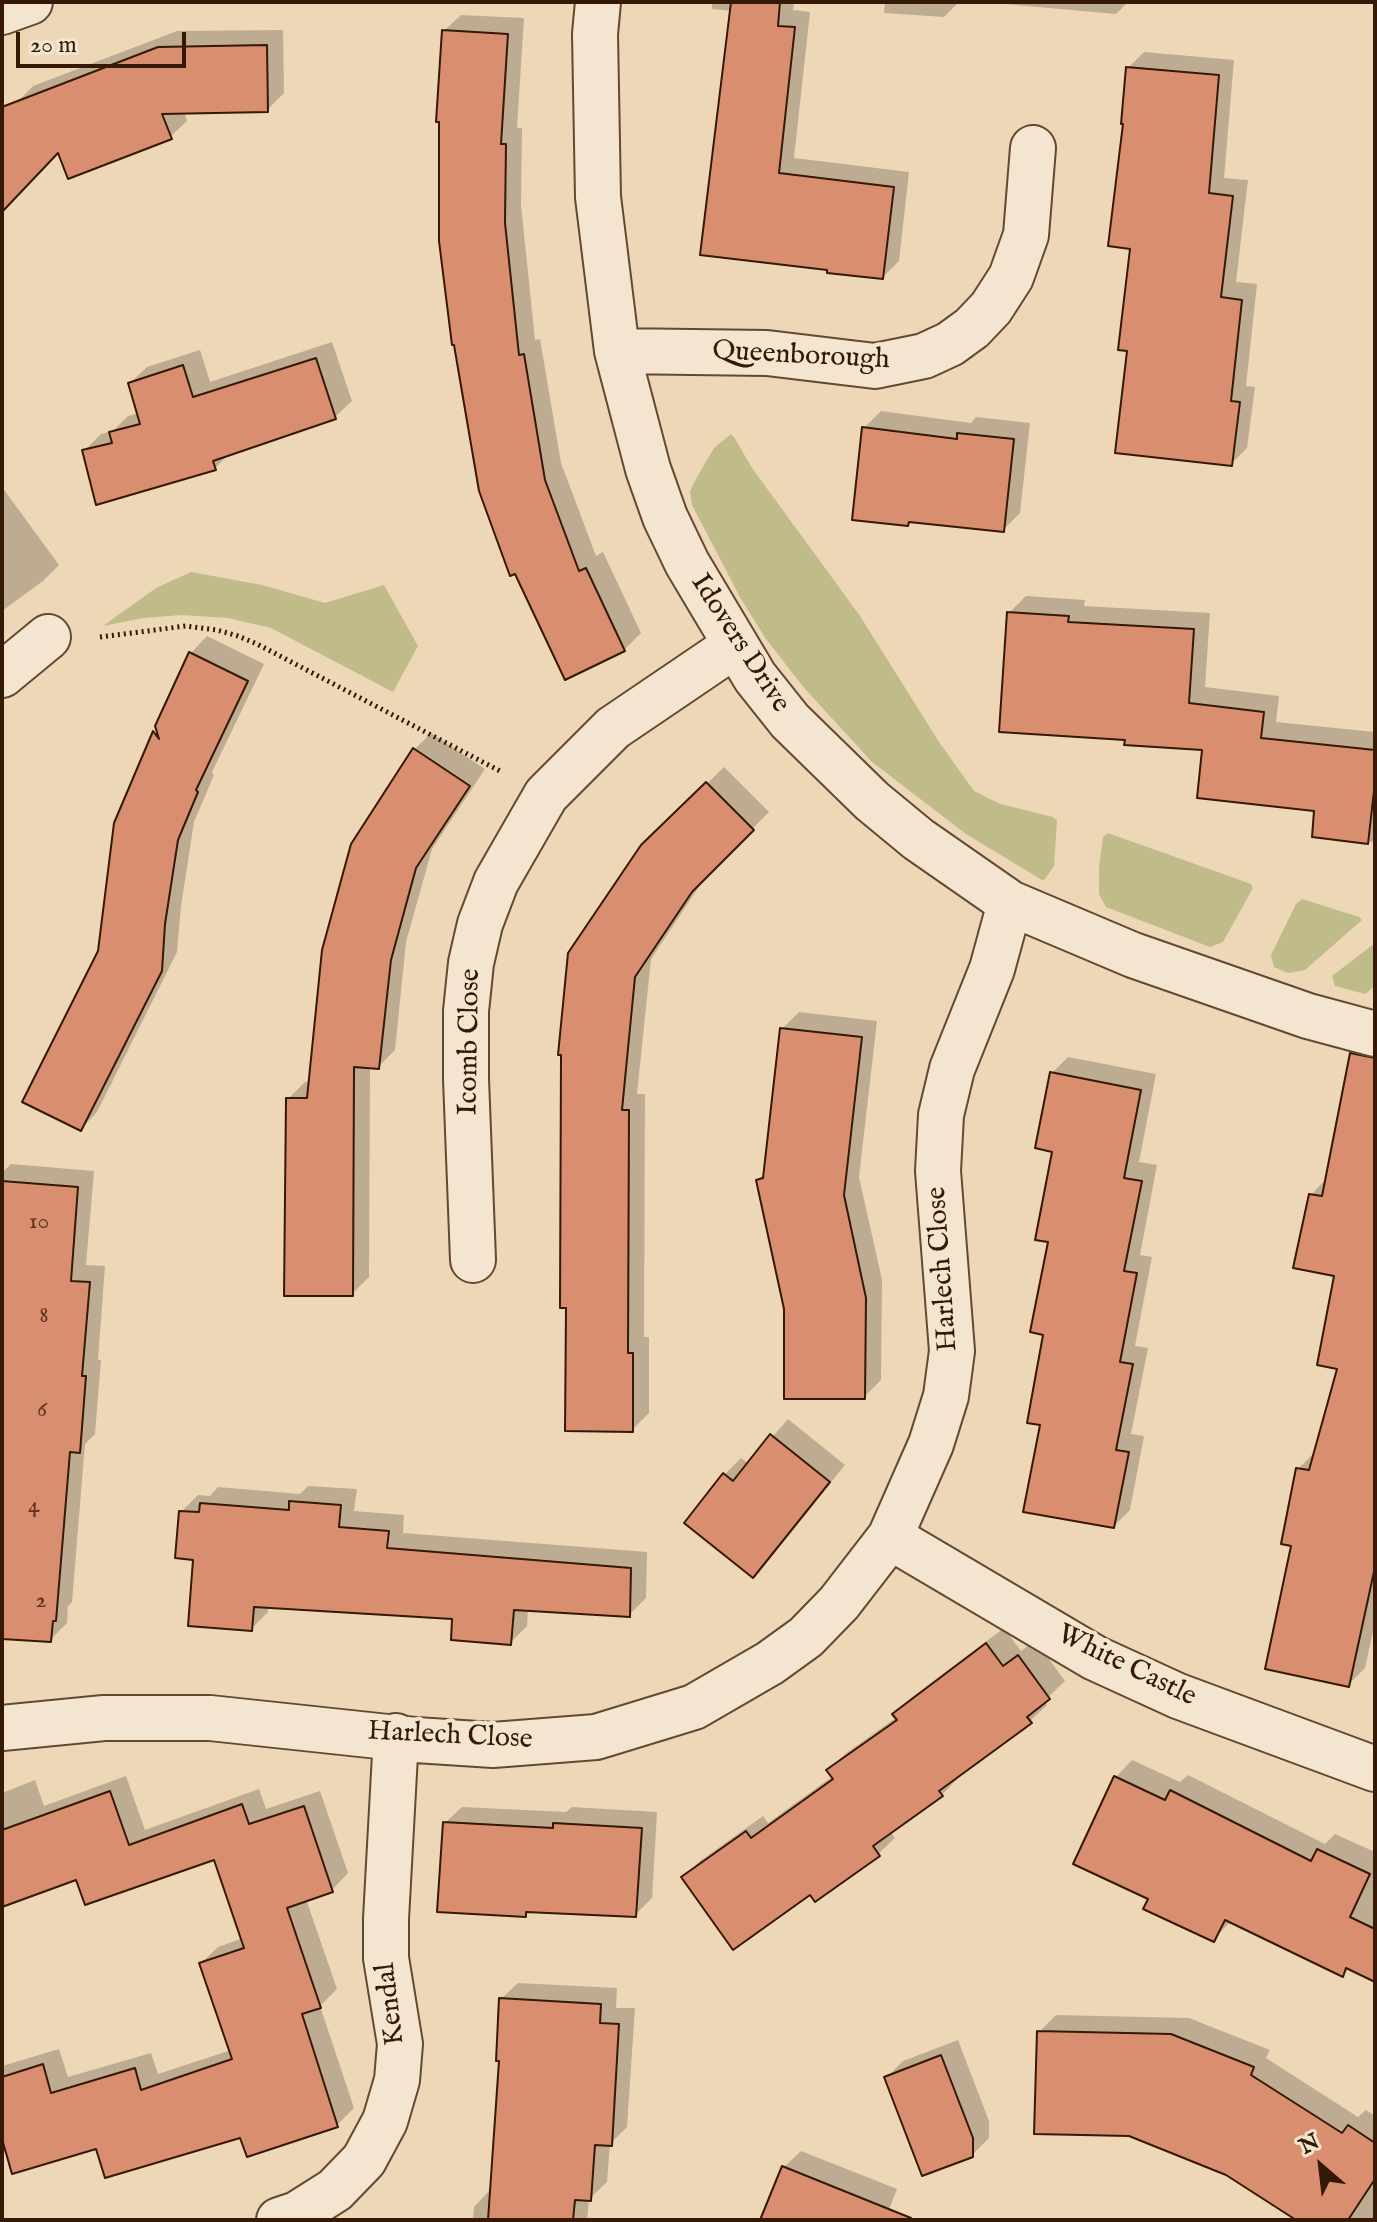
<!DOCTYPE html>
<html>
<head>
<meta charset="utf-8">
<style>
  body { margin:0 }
  #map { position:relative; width:1377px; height:2222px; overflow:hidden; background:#edd7b7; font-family:"IM FELL English",serif }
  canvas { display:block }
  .frame { position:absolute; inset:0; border:4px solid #351805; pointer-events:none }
  .north { position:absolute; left:1281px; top:2126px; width:80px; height:80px; -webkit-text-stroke:6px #f3e5d0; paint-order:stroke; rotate:332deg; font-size:22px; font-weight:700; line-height:32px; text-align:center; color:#351805 }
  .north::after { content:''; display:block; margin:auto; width:28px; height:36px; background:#351805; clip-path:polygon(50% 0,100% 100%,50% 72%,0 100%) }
  .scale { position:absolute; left:16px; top:32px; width:170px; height:36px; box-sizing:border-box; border:4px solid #351805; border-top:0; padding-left:10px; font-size:24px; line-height:28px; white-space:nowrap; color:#351805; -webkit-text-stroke:6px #f3e5d0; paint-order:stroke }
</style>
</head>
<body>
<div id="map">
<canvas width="1377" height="2222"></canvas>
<div class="frame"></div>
<div class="north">N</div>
<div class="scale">20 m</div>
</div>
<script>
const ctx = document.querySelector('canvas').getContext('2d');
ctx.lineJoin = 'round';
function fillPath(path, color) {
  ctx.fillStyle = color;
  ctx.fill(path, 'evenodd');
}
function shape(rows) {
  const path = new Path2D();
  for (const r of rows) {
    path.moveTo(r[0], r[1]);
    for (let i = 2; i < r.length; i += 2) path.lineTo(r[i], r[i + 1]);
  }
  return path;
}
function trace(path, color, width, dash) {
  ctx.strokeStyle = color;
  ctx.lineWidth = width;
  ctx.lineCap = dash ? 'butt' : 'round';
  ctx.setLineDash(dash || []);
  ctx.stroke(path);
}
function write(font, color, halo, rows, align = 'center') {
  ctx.font = font + ' "IM FELL English",serif';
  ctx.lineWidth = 8;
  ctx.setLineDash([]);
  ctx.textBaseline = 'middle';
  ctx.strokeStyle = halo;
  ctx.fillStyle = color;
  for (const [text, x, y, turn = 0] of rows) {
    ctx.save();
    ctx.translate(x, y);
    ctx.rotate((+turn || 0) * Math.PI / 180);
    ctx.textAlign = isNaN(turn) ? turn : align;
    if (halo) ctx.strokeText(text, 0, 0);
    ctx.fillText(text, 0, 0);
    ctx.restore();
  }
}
fillPath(shape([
  [731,434,734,437,752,468,860,616,939,742,974,791,1000,804,1053,817,1057,821,1054,866,1045,879,1042,880,966,834,872,762,805,689,766,639,741,599,692,505,690,492,693,484,714,448],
  [191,572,262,585,325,603,384,585,418,646,393,692,271,628,228,618,181,615,143,618,103,626,156,588],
  [1108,833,1251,884,1253,888,1223,942,1210,947,1106,907,1099,894,1099,868,1103,837],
  [1302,899,1359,917,1362,920,1305,970,1288,973,1274,967,1271,955,1296,904],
  [1375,943,1375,986,1365,994,1335,986,1332,976]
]), '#bfbc89');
fillPath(shape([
  [712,2,794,2,793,10,810,12,794,158,909,172,899,261,883,277,830,268,702,253,732,11,712,9],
  [885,2,959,2,944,17,884,13],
  [982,2,1128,2,1116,14],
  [461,15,524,18,517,128,522,128,521,205,535,340,540,339,561,463,596,556,603,552,641,633,624,650,566,677,444,31],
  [283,30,284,93,267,110,184,112,187,121,170,137,59,150,2,209,2,118,33,86,177,31],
  [1144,52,1234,60,1224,178,1248,180,1236,282,1257,284,1246,386,1255,387,1247,448,1231,464,1130,349,1132,247,1126,123,1128,68],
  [332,342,352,401,335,417,230,453,215,468,84,451,101,434,113,431,128,416,139,413,130,383,147,367,200,350,210,382],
  [881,411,971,423,976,417,1030,423,1020,513,1003,530,911,520,908,524,864,428],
  [2,487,59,565,43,581,2,611],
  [1026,596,1085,600,1084,606,1210,613,1205,687,1279,696,1276,722,1375,732,1375,842,1314,836,1317,810,1204,749,1127,739,1009,613],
  [207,636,264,664,212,772,214,775,194,822,181,906,177,952,97,1112,81,1129,116,823,191,653],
  [431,733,485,769,432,849,406,942,395,1050,378,1067,370,1066,369,1277,352,1294,288,1099,305,1082,311,1082,415,749],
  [724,767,769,812,708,873,651,959,637,1094,645,1094,644,1337,649,1337,649,1413,632,1430,567,1429,643,847],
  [799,1012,877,1021,859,1177,882,1280,881,1380,864,1397,786,1309,758,1180,765,1173,782,1029],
  [1068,1057,1156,1074,1139,1162,1157,1165,1140,1255,1152,1257,1135,1346,1148,1348,1131,1434,1144,1436,1130,1510,1114,1526,1042,1424,1055,1150,1052,1073],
  [1375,1096,1375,1622,1365,1668,1348,1685,1293,1544,1298,1469,1315,1452,1340,1367,1336,1275,1311,1195,1328,1177],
  [11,1164,94,1171,86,1265,105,1266,98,1360,101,1360,95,1434,85,1444,72,1602,68,1606,67,1623,50,1640,2,1637,2,1173],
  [788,1419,845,1465,769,1558,753,1575,687,1522,725,1474,741,1458,749,1464],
  [308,1486,357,1489,354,1511,404,1515,403,1533,647,1552,646,1598,629,1615,528,1609,527,1626,510,1643,454,1617,268,1606,268,1612,251,1629,196,1558,181,1512,198,1495,210,1496,218,1487,300,1494],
  [1004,1628,1021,1651,1035,1640,1065,1681,1044,1701,1047,1705,1030,1721,957,1776,958,1778,942,1795,890,1831,895,1838,878,1854,810,1892,684,1877,700,1861,763,1816,768,1823,833,1776,829,1770,845,1754,897,1717,895,1714,911,1698],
  [1132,1760,1180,1782,1188,1775,1325,1844,1335,1834,1375,1852,1375,1967,1350,1968,1342,1975,1231,1921,1213,1940,1150,1898,1076,1863,1116,1777],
  [126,1776,145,1830,259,1789,266,1809,320,1791,348,1873,332,1890,306,1899,337,1989,320,2006,354,2108,337,2125,242,2136,2,2152,2,2066,59,2049,68,2077,151,2053,158,2074,231,2050,201,1963,218,1947,243,1938,215,1858,77,1877,2,1905,2,1793,35,1780,44,1806],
  [462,1807,566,1812,572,1807,657,1812,652,1898,635,1915,530,1910,525,1915,445,1823],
  [518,1983,617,1988,616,2008,635,2008,627,2127,610,2144,607,2182,589,2199,587,2220,473,2220,474,2207,490,2190,501,2059,501,1999],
  [1056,2015,1189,2018,1270,2050,1266,2058,1358,2117,1366,2110,1375,2116,1375,2220,1325,2220,1039,2032],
  [958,2040,989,2121,989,2138,972,2155,887,2077,903,2061],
  [801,2151,897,2189,885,2220,763,2220,784,2167]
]), '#0003');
const building = shape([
  [731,2,780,2,778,26,795,27,779,173,894,187,883,279,827,273,827,270,700,255,731,2],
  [442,30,508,34,501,144,506,144,505,223,519,355,524,354,545,480,579,571,586,568,625,651,565,680,515,574,510,576,479,491,454,345,452,345,439,241,439,122,436,122,442,30],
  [267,45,268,112,162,114,172,139,68,179,58,153,2,212,2,107,158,47,267,45],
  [1126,67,1219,75,1209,193,1233,196,1221,297,1242,300,1231,401,1240,402,1232,466,1115,453,1127,351,1118,350,1130,249,1108,246,1123,124,1121,124,1126,67],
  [316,358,336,419,213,461,216,470,96,505,82,450,112,443,109,432,140,424,128,383,183,365,193,397,316,358],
  [862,427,957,439,957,433,1014,439,1004,532,909,522,908,526,852,520,862,427],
  [1007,612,1069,616,1068,622,1194,629,1189,703,1264,712,1261,738,1375,750,1375,782,1368,844,1312,837,1314,811,1197,798,1202,750,1124,745,1125,740,999,732,1007,612],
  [189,652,248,681,196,790,198,792,178,840,165,924,162,971,81,1131,22,1102,98,951,114,823,153,731,159,739,155,726,189,652],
  [413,748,470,786,416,868,391,960,379,1069,354,1067,353,1296,284,1296,286,1098,307,1098,322,950,351,844,413,748],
  [706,782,754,830,692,892,635,977,622,1110,629,1110,628,1353,633,1353,633,1432,565,1431,566,1308,560,1308,561,1055,558,1055,568,953,641,845,706,782],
  [780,1028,862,1037,844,1195,866,1298,865,1399,784,1399,784,1309,756,1180,763,1178,780,1028],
  [1350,1053,1375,1058,1375,1567,1349,1687,1265,1669,1291,1546,1281,1544,1296,1468,1309,1470,1337,1369,1317,1365,1334,1276,1293,1268,1309,1194,1322,1196,1350,1053],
  [1050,1072,1141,1090,1124,1178,1142,1181,1124,1271,1137,1273,1120,1362,1133,1364,1116,1450,1129,1452,1114,1528,1023,1512,1040,1425,1027,1423,1043,1335,1030,1332,1048,1242,1035,1240,1052,1152,1035,1148,1050,1072],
  [2,1181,78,1187,71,1281,90,1282,82,1376,86,1376,80,1453,70,1452,56,1621,53,1621,51,1642,2,1639,2,1181],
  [770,1434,830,1482,753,1578,684,1523,723,1473,733,1481,770,1434],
  [289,1501,341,1505,339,1527,389,1531,387,1548,631,1568,630,1617,514,1610,511,1645,451,1640,452,1619,254,1607,252,1631,188,1626,193,1560,175,1558,179,1511,199,1512,200,1503,289,1510,289,1501],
  [986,1643,1003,1666,1018,1655,1050,1699,1027,1717,1032,1723,939,1791,943,1796,873,1846,880,1856,815,1902,810,1895,733,1950,681,1877,746,1831,751,1838,833,1779,826,1770,897,1720,892,1714,986,1643],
  [1114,1776,1165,1800,1170,1790,1311,1861,1317,1849,1370,1874,1350,1917,1375,1929,1375,1982,1346,1968,1343,1977,1225,1920,1214,1942,1143,1909,1148,1899,1073,1864,1114,1776],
  [110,1791,129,1845,242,1804,249,1824,304,1806,333,1892,287,1908,321,2008,302,2014,338,2127,247,2157,240,2138,105,2178,96,2149,12,2174,2,2139,2,2077,43,2064,51,2093,135,2068,141,2090,232,2059,199,1963,244,1948,214,1860,85,1905,76,1880,2,1907,2,1830,110,1791],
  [443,1822,553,1828,553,1823,642,1828,636,1917,526,1912,526,1917,437,1912,443,1822],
  [499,1998,601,2004,600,2023,619,2024,612,2146,595,2145,591,2201,575,2200,573,2220,488,2220,499,2061,496,2061,499,1998],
  [1037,2031,1171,2034,1254,2067,1251,2075,1342,2133,1348,2125,1375,2143,1375,2179,1348,2220,1296,2220,1226,2175,1129,2136,1034,2134,1037,2031],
  [941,2055,973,2138,973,2157,922,2176,884,2077,941,2055],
  [782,2166,911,2218,910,2220,760,2220,782,2166]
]);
fillPath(building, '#d98e6f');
trace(building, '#351805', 2);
const minor = shape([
  [598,2,595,34,598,197,617,351,648,469,665,517,687,563,755,677,790,721,872,801,918,839,1010,903,1133,955,1308,1016,1375,1034],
  [2,12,30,2],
  [617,351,767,353,875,366,924,356,950,344,972,328,991,308,1011,277,1026,235,1033,148],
  [2,675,48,637],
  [473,1260,466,1079,466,1011,471,963,480,924,496,882,546,795,613,728,734,646],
  [890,1537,1095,1658,1178,1696,1375,1769],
  [2,1728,104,1718,210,1718,416,1740,493,1745,596,1737,694,1707,770,1663,806,1637,839,1603,890,1537,931,1444,946,1396,952,1351,938,1171,941,1115,952,1069,992,969,1010,903],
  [279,2220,297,2214,335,2190,364,2160,385,2121,397,2080,400,2044,386,1958,386,1919,396,1736]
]);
trace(minor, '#634832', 48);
trace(shape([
  [100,637,186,626,217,630,238,636,257,644,500,771]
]), '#351805', 5, [2, 4]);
trace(minor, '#f3e5d0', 44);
write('24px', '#5e3620', null, [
  ["10",39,1223],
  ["8",44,1317],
  ["6",42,1411],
  ["4",34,1507],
  ["2",41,1602]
]);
write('28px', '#351805', '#f3e5d0', [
  ["Queenborough",801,357,3],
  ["Idovers Drive",739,644,57],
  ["Icomb Close",471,1042,-89],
  ["Harlech Close",944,1269,-94],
  ["White Castle",1126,1667,26],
  ["Harlech Close",450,1737,3],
  ["Kendal",392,2004,-97]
]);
</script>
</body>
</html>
